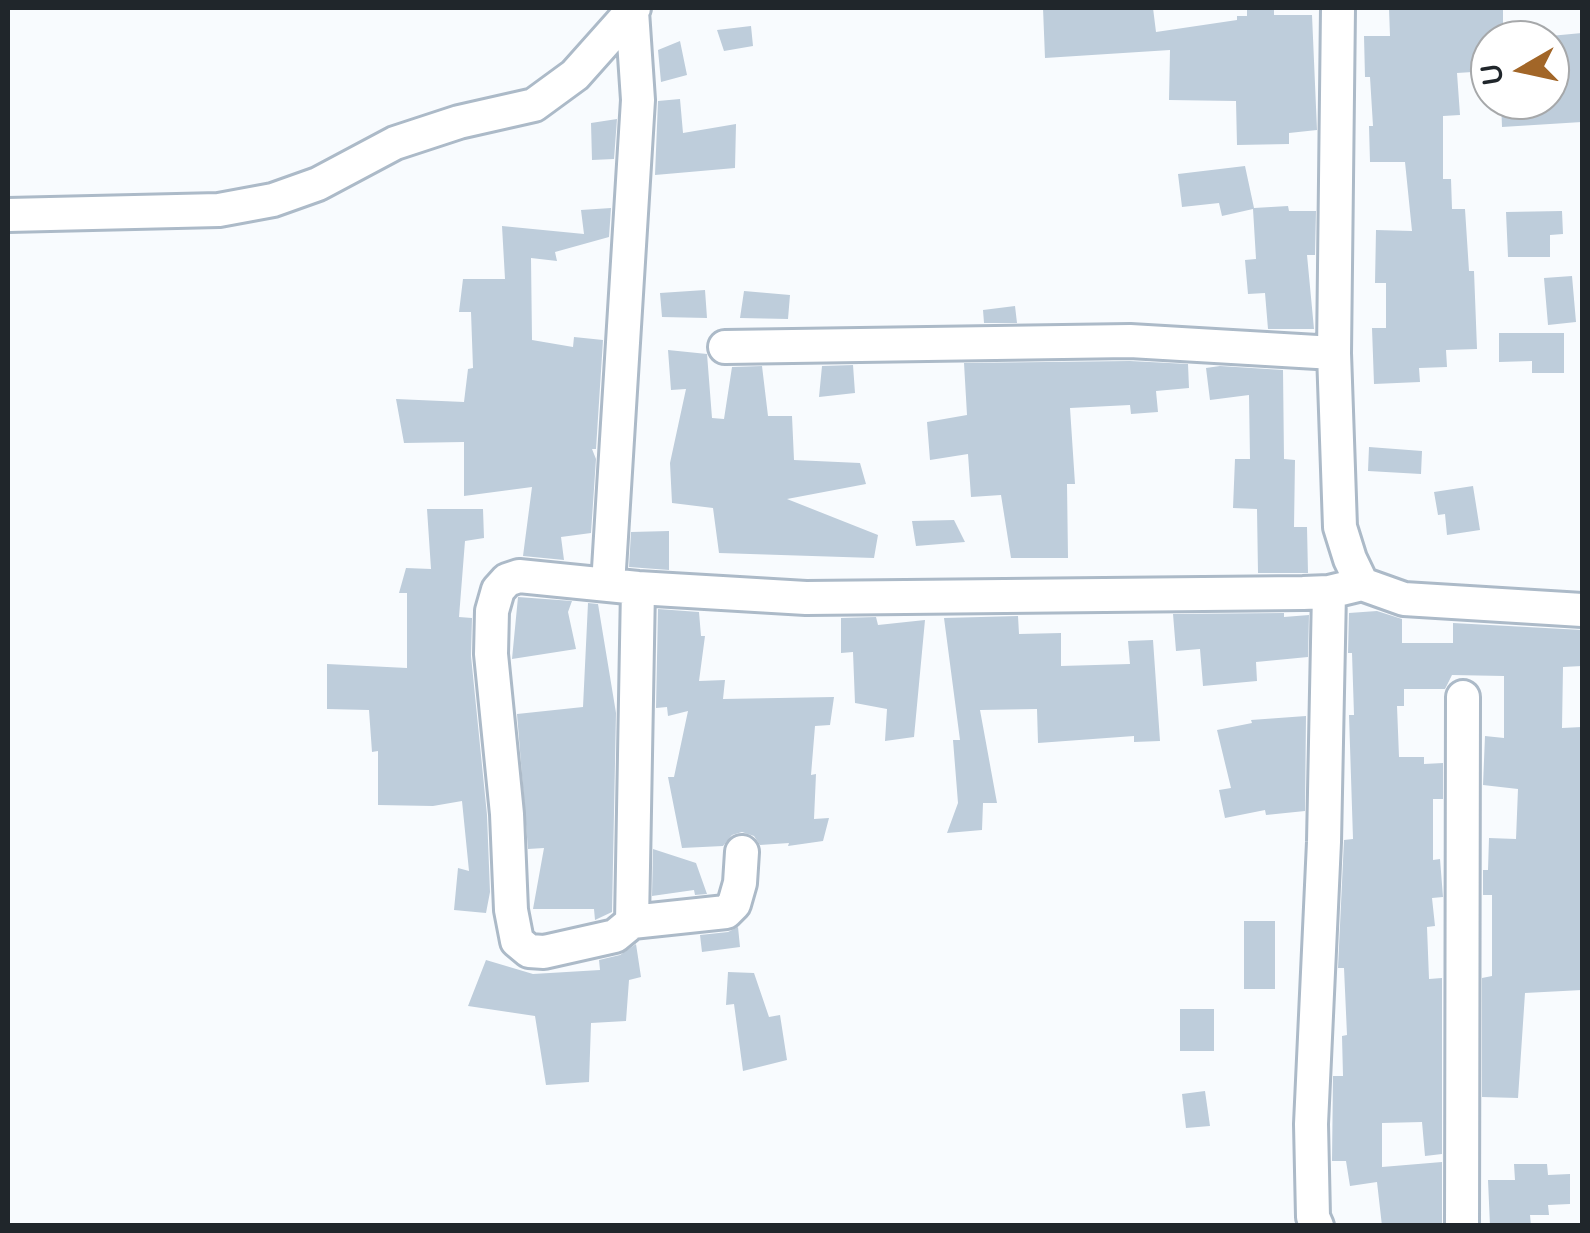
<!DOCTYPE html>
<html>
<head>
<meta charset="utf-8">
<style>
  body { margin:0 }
  #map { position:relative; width:1590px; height:1233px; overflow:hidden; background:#f8fbfe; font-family:"Varela Round",sans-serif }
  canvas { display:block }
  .frame { position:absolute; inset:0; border:10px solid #20262b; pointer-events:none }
  .north { position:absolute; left:1470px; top:20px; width:100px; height:100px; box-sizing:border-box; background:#fff; border:2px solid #a6a8aa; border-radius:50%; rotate:261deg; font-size:28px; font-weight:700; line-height:40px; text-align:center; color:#20262b }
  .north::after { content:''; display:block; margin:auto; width:35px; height:45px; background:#a26628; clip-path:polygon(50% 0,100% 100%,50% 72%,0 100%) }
</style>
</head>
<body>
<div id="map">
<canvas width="1590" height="1233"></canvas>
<div class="frame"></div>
<div class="north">U</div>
</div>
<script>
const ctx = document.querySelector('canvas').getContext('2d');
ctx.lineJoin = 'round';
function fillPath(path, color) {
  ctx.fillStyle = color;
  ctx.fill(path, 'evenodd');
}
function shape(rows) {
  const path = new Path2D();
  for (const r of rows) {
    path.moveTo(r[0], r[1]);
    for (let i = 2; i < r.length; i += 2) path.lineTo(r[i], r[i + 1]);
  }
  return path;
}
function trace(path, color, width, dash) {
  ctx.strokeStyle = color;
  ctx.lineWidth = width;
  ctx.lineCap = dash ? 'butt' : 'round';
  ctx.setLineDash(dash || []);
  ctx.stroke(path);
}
fillPath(shape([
  [1043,8,1153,8,1156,32,1237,20,1237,16,1247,16,1247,8,1274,8,1274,15,1312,15,1317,130,1289,133,1289,144,1237,145,1236,101,1169,100,1170,50,1045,58],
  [1389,8,1503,8,1503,40,1486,40,1488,71,1457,73,1460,115,1443,116,1443,179,1451,179,1452,209,1465,209,1469,271,1474,271,1477,349,1446,350,1447,367,1419,368,1420,382,1374,384,1372,328,1386,328,1386,283,1375,283,1376,230,1412,231,1405,162,1370,162,1369,126,1373,126,1370,77,1365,77,1364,36,1390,36],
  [751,26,753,46,724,51,717,30],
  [1582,33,1582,122,1502,127,1501,100,1550,100,1550,36],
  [680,41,687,75,661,82,658,50],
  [680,99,683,133,736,124,735,168,655,175,658,101],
  [617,119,614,159,592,160,591,123],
  [1245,166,1254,208,1288,206,1289,211,1316,211,1315,255,1307,255,1314,329,1268,329,1265,293,1248,294,1245,260,1256,259,1253,209,1222,216,1219,203,1182,207,1178,174],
  [611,208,609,237,555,252,557,261,531,258,532,340,573,347,574,337,603,340,596,449,592,449,596,459,591,533,561,537,564,560,523,556,532,487,464,496,464,442,404,443,396,399,464,402,468,369,473,368,471,312,459,312,463,279,505,279,502,226,584,234,581,210],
  [1562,211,1563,234,1550,235,1550,257,1508,257,1506,212],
  [1572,276,1576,322,1548,325,1544,278],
  [705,290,707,318,662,317,660,293],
  [744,291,790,295,788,319,740,318],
  [1015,306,1017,323,984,323,983,310],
  [1499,333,1564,333,1564,373,1532,373,1532,361,1499,362],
  [668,350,707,354,712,418,724,419,732,367,762,366,768,416,792,416,794,460,860,463,866,484,787,499,878,535,874,558,719,553,713,508,672,503,670,463,686,389,671,390],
  [1130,361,1188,364,1189,388,1156,391,1158,412,1131,414,1130,405,1070,408,1075,484,1067,484,1068,558,1011,558,1001,495,971,497,968,454,930,460,927,422,967,415,964,363],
  [853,365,855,393,819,397,822,366],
  [1220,366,1283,370,1284,459,1295,460,1294,527,1307,527,1308,573,1258,573,1257,509,1233,508,1235,459,1250,459,1249,395,1210,400,1206,368],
  [1369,447,1422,451,1421,474,1368,471],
  [1473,486,1480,530,1447,535,1445,514,1438,515,1434,492],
  [427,509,483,509,484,538,465,541,459,617,472,618,471,656,487,815,490,892,486,913,454,910,458,868,469,871,462,801,433,806,378,805,378,751,372,752,369,710,327,709,327,664,407,668,407,593,399,593,406,568,431,569],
  [954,520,965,542,916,546,912,521],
  [669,531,669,570,629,567,631,532],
  [518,597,572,601,568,612,576,649,512,659],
  [588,603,598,604,616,713,612,912,595,920,594,909,533,909,544,848,528,849,517,714,583,707],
  [658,609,699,612,701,636,705,636,699,681,725,680,723,699,834,697,830,725,815,726,811,775,816,774,814,819,829,818,823,841,788,846,789,843,760,845,754,836,742,832,732,835,723,846,682,848,668,777,674,777,688,711,668,716,667,707,656,708],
  [1377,611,1402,619,1402,643,1453,643,1453,623,1582,630,1582,666,1563,667,1562,728,1582,727,1582,990,1525,993,1518,1098,1482,1097,1482,978,1492,976,1492,895,1483,895,1483,870,1488,870,1489,838,1516,839,1518,789,1483,785,1485,736,1504,738,1504,676,1452,675,1445,689,1404,689,1404,706,1397,706,1399,757,1424,757,1424,764,1443,763,1443,799,1433,799,1433,860,1440,859,1443,897,1432,898,1435,926,1427,927,1429,979,1442,978,1442,1154,1425,1156,1422,1122,1382,1123,1382,1167,1442,1162,1442,1226,1382,1226,1377,1182,1350,1186,1346,1161,1332,1161,1333,1076,1343,1076,1342,1036,1347,1035,1344,968,1338,968,1344,840,1353,839,1349,715,1354,715,1352,653,1348,653,1349,613],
  [1284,613,1284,617,1309,615,1308,657,1256,662,1257,681,1203,686,1200,649,1176,651,1173,614],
  [1018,616,1019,634,1061,633,1061,666,1130,664,1128,641,1153,640,1160,741,1134,742,1134,736,1038,743,1037,709,980,710,997,803,983,803,982,830,947,833,958,803,953,740,960,740,944,618],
  [876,617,878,625,925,620,914,737,885,741,887,709,855,703,853,652,841,653,841,618],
  [1306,716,1305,811,1266,815,1265,810,1225,818,1219,790,1231,788,1217,730,1252,723,1251,720],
  [653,849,696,863,707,894,695,895,694,890,652,896],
  [1244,921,1275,921,1275,989,1244,989],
  [738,927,740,947,702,952,700,935,728,932],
  [636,944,641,977,629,980,626,1021,591,1023,589,1082,546,1085,535,1016,468,1006,486,960,533,974,600,970,599,960,620,955],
  [728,972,754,973,769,1017,780,1015,787,1060,743,1071,734,1004,726,1005],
  [1180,1009,1214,1009,1214,1051,1180,1051],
  [1205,1091,1210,1126,1186,1128,1182,1094],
  [1514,1164,1547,1164,1548,1175,1570,1174,1570,1204,1548,1205,1549,1215,1530,1215,1531,1226,1490,1226,1488,1180,1515,1180]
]), '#becddb');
const street = shape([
  [1338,8,1334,353,1340,527,1350,559,1362,584,1404,599,1582,610],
  [8,215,219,210,273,200,318,184,395,143,459,122,534,105,575,75,632,11],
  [725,347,1130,341,1334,353],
  [608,585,638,100,632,11,634,8],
  [638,588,632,922,615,936,544,952,529,951,517,941,511,910,507,814,491,654,492,611,498,590,507,580,519,576,638,588,806,598,1303,593,1329,592,1362,584],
  [632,922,726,912,734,904,740,883,742,852],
  [1317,1226,1313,1217,1311,1124,1324,842,1329,592],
  [1462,1226,1463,697]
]);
trace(street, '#acbac8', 38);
trace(street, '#fff', 32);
</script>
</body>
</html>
